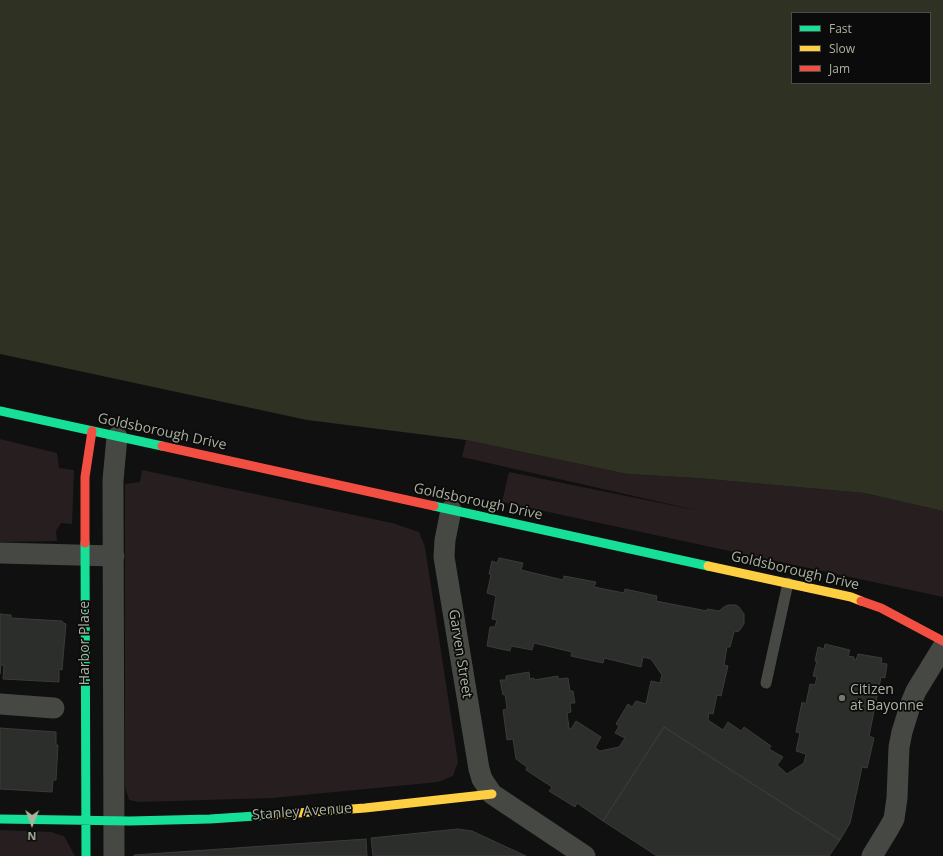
<!DOCTYPE html>
<html>
<head>
<meta charset="utf-8">
<style>
  body { margin:0 }
  #map { position:relative; width:943px; height:856px; overflow:hidden; background:#0f100f; font-family:"Open Sans",sans-serif }
  canvas { display:block }
  .legend { position:absolute; left:791px; top:12px; width:140px; height:72px; box-sizing:border-box; background:#0a0b0a; border:1px solid #4a4e46; margin:0; padding:5px 7px; list-style:none; font-size:12px; color:#abb29f }
  .legend li { display:flex; align-items:center; gap:8px; height:20px }
  .legend b { width:20px; border:1px solid #4a4e46 }
  .north { position:absolute; left:12px; top:804px; width:40px; height:40px; -webkit-text-stroke:3px #0a0b0a; paint-order:stroke; rotate:181deg; font-size:11px; font-weight:700; line-height:16px; text-align:center; color:#abb29f }
  .north::after { content:''; display:block; margin:auto; width:14px; height:18px; background:#abb29f; clip-path:polygon(50% 0,100% 100%,50% 72%,0 100%) }
</style>
</head>
<body>
<div id="map">
<canvas width="943" height="856"></canvas>
<ul class="legend">
<li><b style="height:5px;background:#16e098"></b>Fast</li>
<li><b style="height:5px;background:#ffcf43"></b>Slow</li>
<li><b style="height:5px;background:#f24e42"></b>Jam</li>
</ul>
<div class="north">N</div>
</div>
<script>
const ctx = document.querySelector('canvas').getContext('2d');
ctx.lineJoin = 'round';
function fillPath(path, color) {
  ctx.fillStyle = color;
  ctx.fill(path, 'evenodd');
}
function shape(rows) {
  const path = new Path2D();
  for (const r of rows) {
    path.moveTo(r[0], r[1]);
    for (let i = 2; i < r.length; i += 2) path.lineTo(r[i], r[i + 1]);
  }
  return path;
}
function trace(path, color, width, dash) {
  ctx.strokeStyle = color;
  ctx.lineWidth = width;
  ctx.lineCap = dash ? 'butt' : 'round';
  ctx.setLineDash(dash || []);
  ctx.stroke(path);
}
function write(font, color, halo, rows, align = 'center') {
  ctx.font = font + ' "Open Sans",sans-serif';
  ctx.lineWidth = 3.5;
  ctx.setLineDash([]);
  ctx.textBaseline = 'middle';
  ctx.strokeStyle = halo;
  ctx.fillStyle = color;
  for (const [text, x, y, turn = 0] of rows) {
    ctx.save();
    ctx.translate(x, y);
    ctx.rotate((+turn || 0) * Math.PI / 180);
    ctx.textAlign = isNaN(turn) ? turn : align;
    if (halo) ctx.strokeText(text, 0, 0);
    ctx.fillText(text, 0, 0);
    ctx.restore();
  }
}
fillPath(shape([
  [0,439,57,453,59,468,74,470,72,524,61,523,56,531,57,541,0,542],
  [466,440,627,474,697,478,864,493,943,511,943,597,502,502,509,472,700,511,462,457],
  [142,470,392,523,419,532,425,547,458,762,453,776,438,782,273,798,139,802,129,800,125,787,125,484,140,482],
  [0,830,51,832,64,836,75,856,0,856]
]), '#271e20');
fillPath(shape([
  [0,0,943,0,943,511,864,493,697,478,627,474,466,440,307,420,0,354],
  [792,13,930,13,930,83,792,83]
]), '#2f3123');
const building = shape([
  [499,558,523,563,521,570,563,580,564,576,596,582,594,587,624,593,625,589,657,596,656,601,707,611,707,609,719,611,724,607,728,605,736,605,739,607,744,614,744,624,739,631,734,632,730,647,727,647,724,665,728,666,721,696,717,695,713,714,709,713,708,720,723,730,728,722,741,731,744,727,771,746,769,749,783,757,777,765,787,774,804,763,806,754,796,751,800,733,796,732,802,702,806,704,810,684,815,685,817,677,813,676,817,661,815,661,818,647,824,649,825,644,850,650,848,656,854,657,854,659,856,660,858,654,882,658,881,663,887,664,885,678,881,677,869,736,874,738,867,768,862,767,850,823,840,840,664,727,603,821,577,803,575,807,549,791,552,787,526,770,527,767,516,759,513,739,507,740,503,710,507,709,505,694,503,695,500,680,506,680,506,676,529,672,530,679,534,678,534,680,558,676,558,679,568,678,570,691,573,691,575,703,570,703,571,712,567,713,569,728,571,729,576,721,601,737,595,748,600,751,619,747,625,738,615,733,619,726,616,724,628,704,632,707,636,701,646,704,651,681,660,683,662,675,651,659,643,657,641,667,604,658,603,663,571,656,572,652,534,643,532,650,511,646,510,651,487,646,490,627,495,627,497,620,492,619,496,596,487,593,491,575,489,574,492,561,497,563,499,558],
  [0,614,11,615,11,618,62,621,63,623,66,624,62,670,59,669,59,682,3,679,4,665,1,665,0,674,0,614],
  [664,727,840,840,829,856,657,856,603,821,664,727],
  [0,728,56,732,56,745,58,745,56,780,53,780,52,792,0,789,0,728],
  [458,829,472,831,526,856,373,856,371,838,458,829],
  [366,839,367,856,134,856,134,855,366,839]
]);
fillPath(building, '#2c2e2b');
trace(building, '#3a3c38', 1);
trace(shape([
  [766,683,788,583]
]), '#464844', 11);
trace(shape([
  [451,510,445,540,444,557,479,769,482,779,492,794,585,856],
  [0,553,114,556],
  [0,704,54,708],
  [114,856,113,480,117,437],
  [872,856,889,828,894,819,897,798,899,747,902,732,911,703,916,691,943,647]
]), '#464844', 21);
trace(shape([
  [0,411,162,446],
  [434,506,708,566],
  [85,543,86,856],
  [0,819,130,821,210,819,271,815]
]), '#16e098', 9);
trace(shape([
  [708,566,851,597,861,601],
  [271,815,365,808,492,794]
]), '#ffcf43', 9);
trace(shape([
  [162,446,434,506],
  [85,543,85,477,92,431],
  [861,601,881,608,943,641]
]), '#f24e42', 9);
for (const [x, y, r, color] of [
  [842,698,4,"#74796d"]
]) {
  const dot = new Path2D();
  dot.arc(x, y, r, 0, 2 * Math.PI);
  ctx.fillStyle = color;
  ctx.fill(dot);
  trace(dot, '#0a0b0a', 1.5);
}
write('14px', '#abb29f', '#0a0b0a', [
  ["Goldsborough Drive",162,432,12],
  ["Goldsborough Drive",478,502,12],
  ["Goldsborough Drive",795,571,13],
  ["Harbor Place",85,643,-90],
  ["Garven Street",460,654,81],
  ["Stanley Avenue",302,812,-4]
]);
write('14px', '#abb29f', '#0a0b0a', [
  ["Citizen",850,690],
  ["at Bayonne",850,706]
], 'left');
</script>
</body>
</html>
